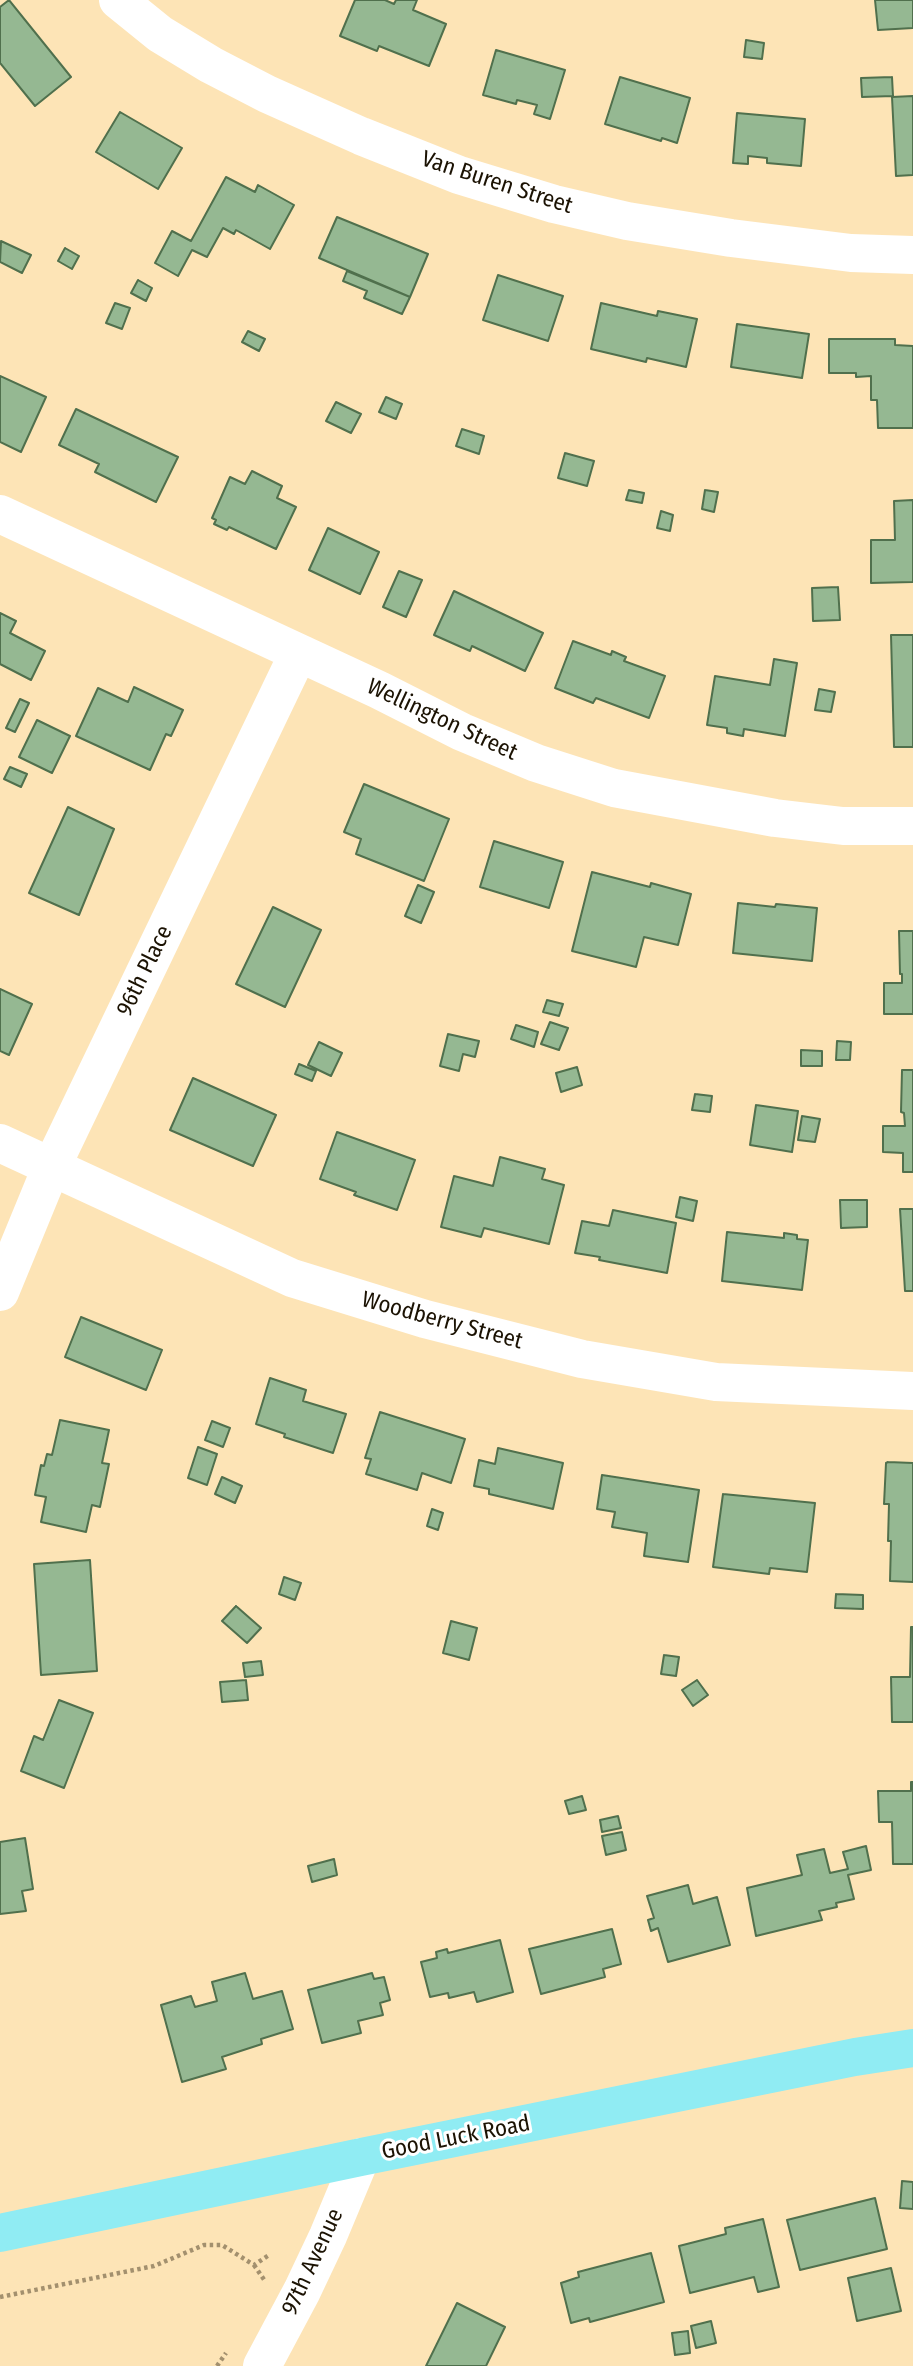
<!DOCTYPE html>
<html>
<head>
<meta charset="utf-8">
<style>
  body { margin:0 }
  canvas { display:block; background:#fde4b6 }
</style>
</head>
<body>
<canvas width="913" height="2366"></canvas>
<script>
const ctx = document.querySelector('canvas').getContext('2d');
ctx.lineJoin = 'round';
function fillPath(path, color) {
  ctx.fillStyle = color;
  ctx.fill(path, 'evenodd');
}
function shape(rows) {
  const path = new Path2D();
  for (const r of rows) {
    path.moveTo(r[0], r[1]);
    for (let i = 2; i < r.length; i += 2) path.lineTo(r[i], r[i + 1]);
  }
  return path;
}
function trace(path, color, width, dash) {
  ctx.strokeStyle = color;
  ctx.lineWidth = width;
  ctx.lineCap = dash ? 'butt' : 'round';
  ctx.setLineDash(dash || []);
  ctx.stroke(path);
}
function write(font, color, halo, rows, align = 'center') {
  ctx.font = font + ' "Fira Sans Condensed",sans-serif';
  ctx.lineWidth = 6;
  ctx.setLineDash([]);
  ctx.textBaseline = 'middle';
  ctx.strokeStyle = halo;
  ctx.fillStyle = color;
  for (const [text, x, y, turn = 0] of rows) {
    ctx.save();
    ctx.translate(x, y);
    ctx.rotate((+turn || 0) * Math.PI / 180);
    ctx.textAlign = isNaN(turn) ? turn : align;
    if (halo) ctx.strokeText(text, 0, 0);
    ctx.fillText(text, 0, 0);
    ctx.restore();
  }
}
const building = shape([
  [9,0,71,77,35,106,0,63,0,7,9,0],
  [355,0,385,0,394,4,396,0,417,0,413,10,446,24,429,66,379,46,377,51,340,36,355,0],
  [875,0,913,0,913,28,878,30,875,0],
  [746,40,764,43,762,59,744,57,746,40],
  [496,50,565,70,550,119,534,114,537,105,517,100,516,104,483,95,496,50],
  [620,77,690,98,677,143,662,138,661,141,605,124,620,77],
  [892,77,893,96,862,97,861,78,892,77],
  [913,96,913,175,896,176,892,97,913,96],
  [120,112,182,148,158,189,96,152,120,112],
  [737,113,805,119,801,166,767,163,767,158,748,156,748,164,733,163,737,113],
  [226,177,255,192,258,185,294,205,270,249,236,230,234,234,223,228,207,257,192,250,178,276,155,263,172,231,191,241,226,177],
  [337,217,428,254,410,297,319,258,337,217],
  [1,241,31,255,22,273,0,262,1,241],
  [65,248,79,256,72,269,58,261,65,248],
  [347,271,410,297,402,314,364,298,367,291,343,281,347,271],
  [498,275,563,296,548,341,483,320,498,275],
  [138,280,152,288,146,301,131,293,138,280],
  [115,303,130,308,122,329,106,323,115,303],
  [601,303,657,316,658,311,697,319,686,367,647,358,646,362,591,349,601,303],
  [737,324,809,334,802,378,731,367,737,324],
  [248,331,265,339,259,351,242,342,248,331],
  [829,339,895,339,895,345,913,346,913,428,878,428,877,400,871,400,871,376,856,377,856,373,829,373,829,339],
  [0,376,46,397,21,452,0,442,0,376],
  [386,397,402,404,396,419,379,412,386,397],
  [336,402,361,414,351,433,326,421,336,402],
  [76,409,178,457,156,502,95,472,99,464,59,445,76,409],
  [462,429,484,436,479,454,456,446,462,429],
  [565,453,594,461,587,486,558,478,565,453],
  [252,471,282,486,277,498,296,507,276,549,229,527,227,530,214,524,216,520,212,518,230,477,245,484,252,471],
  [629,490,644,493,642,503,626,500,629,490],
  [705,490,718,492,714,512,702,509,705,490],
  [913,500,913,582,871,583,871,540,895,540,894,501,913,500],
  [661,511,673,515,670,531,657,528,661,511],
  [328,528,379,552,360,594,309,570,328,528],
  [399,571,422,580,406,617,383,607,399,571],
  [838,587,840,620,813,621,812,588,838,587],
  [454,591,543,633,525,671,472,646,470,651,434,635,454,591],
  [0,613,16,621,10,633,45,651,31,680,0,664,0,613],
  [891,635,913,635,913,747,894,747,891,635],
  [573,641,611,655,612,651,626,657,624,661,665,676,649,718,596,698,593,703,555,688,573,641],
  [774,659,797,663,785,736,744,729,743,736,727,733,727,728,707,725,715,676,770,685,774,659],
  [134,687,183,710,171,736,166,734,150,770,76,736,98,688,128,702,134,687],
  [819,689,835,692,831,712,815,710,819,689],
  [20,699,29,703,15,732,6,728,20,699],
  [37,720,70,736,52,773,19,757,37,720],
  [10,767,27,774,21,787,4,779,10,767],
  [364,784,449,819,424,881,356,854,361,839,344,832,364,784],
  [68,807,114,829,79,915,29,893,68,807],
  [494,841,563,862,549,908,480,887,494,841],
  [592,872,650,887,651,883,691,894,678,945,644,937,636,967,572,951,592,872],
  [418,885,434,892,421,923,405,916,418,885],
  [738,903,775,907,776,904,817,908,812,961,733,953,738,903],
  [273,907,321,930,285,1007,236,984,273,907],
  [899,931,913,931,913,1014,884,1014,884,983,902,983,902,974,900,974,899,931],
  [0,989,32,1004,9,1055,0,1051,0,989],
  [547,1000,563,1004,559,1016,543,1012,547,1000],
  [550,1022,568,1028,559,1050,541,1044,550,1022],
  [516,1025,538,1032,534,1047,511,1039,516,1025],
  [448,1034,479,1041,475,1057,463,1054,459,1071,440,1066,448,1034],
  [837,1041,851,1042,850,1060,836,1060,837,1041],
  [319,1042,342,1053,331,1076,308,1065,319,1042],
  [801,1050,822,1051,822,1066,801,1066,801,1050],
  [299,1064,316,1071,312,1081,295,1074,299,1064],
  [577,1067,582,1085,561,1092,556,1073,577,1067],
  [902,1070,913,1070,913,1172,903,1172,903,1153,883,1152,883,1126,905,1126,904,1113,901,1112,902,1070],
  [193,1078,276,1115,253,1166,170,1130,193,1078],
  [695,1094,712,1096,710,1112,692,1110,695,1094],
  [756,1105,798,1111,792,1152,750,1145,756,1105],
  [802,1116,820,1119,815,1142,798,1140,802,1116],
  [337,1132,415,1160,397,1210,354,1195,356,1192,320,1179,337,1132],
  [500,1157,545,1169,542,1179,564,1185,549,1244,484,1228,481,1237,441,1227,454,1176,493,1186,500,1157],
  [680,1197,697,1201,693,1221,676,1217,680,1197],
  [840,1200,867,1200,867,1227,841,1228,840,1200],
  [900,1209,913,1209,913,1291,905,1291,900,1209],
  [613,1210,676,1223,667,1273,599,1260,600,1257,575,1253,582,1221,609,1226,613,1210],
  [727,1232,784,1238,784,1233,797,1235,797,1239,808,1240,802,1290,722,1281,727,1232],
  [81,1317,162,1350,146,1390,65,1357,81,1317],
  [270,1378,306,1390,303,1401,346,1414,333,1453,284,1437,285,1434,256,1424,270,1378],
  [380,1412,465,1439,451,1483,422,1473,417,1490,366,1474,371,1459,365,1458,380,1412],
  [60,1420,109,1430,102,1463,109,1464,100,1507,92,1505,86,1532,41,1522,46,1497,35,1495,41,1465,44,1466,47,1454,52,1455,60,1420],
  [212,1421,230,1428,223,1447,205,1440,212,1421],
  [198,1447,217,1454,207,1485,188,1478,198,1447],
  [498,1448,563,1463,553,1509,489,1494,489,1489,474,1486,479,1460,495,1464,498,1448],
  [888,1462,913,1463,913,1582,890,1581,891,1541,888,1541,889,1504,884,1504,886,1463,888,1462],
  [602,1475,699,1490,688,1562,644,1556,647,1533,612,1527,615,1512,597,1509,602,1475],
  [222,1477,242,1486,235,1503,215,1494,222,1477],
  [723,1494,815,1503,807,1572,770,1568,769,1574,713,1567,723,1494],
  [432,1509,443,1513,438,1530,427,1526,432,1509],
  [90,1560,97,1671,41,1675,34,1564,90,1560],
  [284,1577,301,1583,295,1600,279,1594,284,1577],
  [836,1594,863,1595,863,1609,835,1608,836,1594],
  [236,1606,261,1628,247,1643,222,1621,236,1606],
  [451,1621,477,1628,469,1660,443,1653,451,1621],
  [911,1627,913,1627,913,1722,892,1722,891,1677,910,1677,911,1627],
  [664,1655,679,1657,676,1676,661,1674,664,1655],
  [261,1661,263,1675,245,1677,243,1663,261,1661],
  [246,1680,248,1700,222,1702,220,1682,246,1680],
  [697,1680,708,1695,693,1706,682,1690,697,1680],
  [59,1700,93,1713,64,1788,21,1771,34,1736,43,1740,59,1700],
  [911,1782,913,1782,913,1864,893,1864,892,1822,879,1822,878,1791,911,1791,911,1782],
  [582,1796,586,1810,569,1814,565,1801,582,1796],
  [618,1816,621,1828,602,1832,600,1820,618,1816],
  [622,1832,626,1850,606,1855,602,1836,622,1832],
  [25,1838,33,1889,22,1891,26,1911,0,1914,0,1842,25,1838],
  [866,1846,871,1870,848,1875,854,1899,836,1903,837,1907,819,1911,822,1920,756,1936,747,1888,802,1875,797,1855,824,1849,830,1873,848,1869,843,1852,866,1846],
  [334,1859,337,1875,312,1882,308,1866,334,1859],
  [688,1885,693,1904,717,1897,730,1945,668,1962,658,1928,651,1931,648,1920,654,1918,647,1896,688,1885],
  [612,1929,621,1964,603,1969,605,1977,541,1994,529,1949,612,1929],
  [500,1940,513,1992,477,2002,474,1992,449,1998,448,1993,430,1997,421,1962,437,1958,436,1952,447,1949,448,1953,500,1940],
  [245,1973,253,1999,282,1991,293,2029,261,2039,262,2044,222,2057,226,2069,182,2082,161,2005,191,1996,195,2007,217,2001,212,1982,245,1973],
  [372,1973,374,1979,384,1977,390,2000,380,2003,383,2015,358,2021,361,2033,322,2043,308,1990,372,1973],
  [902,2181,913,2182,913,2209,900,2208,902,2181],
  [875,2198,887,2249,800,2270,787,2220,875,2198],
  [763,2219,779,2287,758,2292,754,2277,690,2293,679,2246,726,2234,725,2228,763,2219],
  [651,2253,664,2302,590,2322,589,2318,571,2323,561,2283,579,2277,578,2272,651,2253],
  [891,2268,901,2311,857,2321,848,2278,891,2268],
  [457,2303,505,2327,486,2366,426,2366,457,2303],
  [711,2321,716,2343,696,2348,691,2326,711,2321],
  [688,2331,690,2353,675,2355,672,2333,688,2331]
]);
fillPath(building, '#95b892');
trace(building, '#50704d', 2);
trace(shape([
  [254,2265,265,2281],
  [0,2297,154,2266,204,2245,222,2245,254,2265,269,2255],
  [217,2366,226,2353]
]), '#a3906e', 4.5, [3.5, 3.5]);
trace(shape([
  [118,0,160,34,211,65,267,94,361,136,459,175,554,204,627,221,731,238,851,253,913,255],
  [0,514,379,690,462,732,536,763,614,788,775,818,843,826,913,826],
  [0,1143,292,1278,425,1319,582,1359,716,1382,913,1391],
  [0,1292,51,1168,298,654],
  [262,2366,302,2291,328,2236,361,2157]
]), '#fff', 38);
trace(shape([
  [0,2233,361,2157,855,2057,913,2048]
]), '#90ecf3', 38);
write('23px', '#1b1203', '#fff', [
  ["Van Buren Street",497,183,18],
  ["Wellington Street",442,720,25],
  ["96th Place",145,971,-64],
  ["Woodberry Street",442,1321,15],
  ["Good Luck Road",456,2138,-11],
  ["97th Avenue",313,2262,-65]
]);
</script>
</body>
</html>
